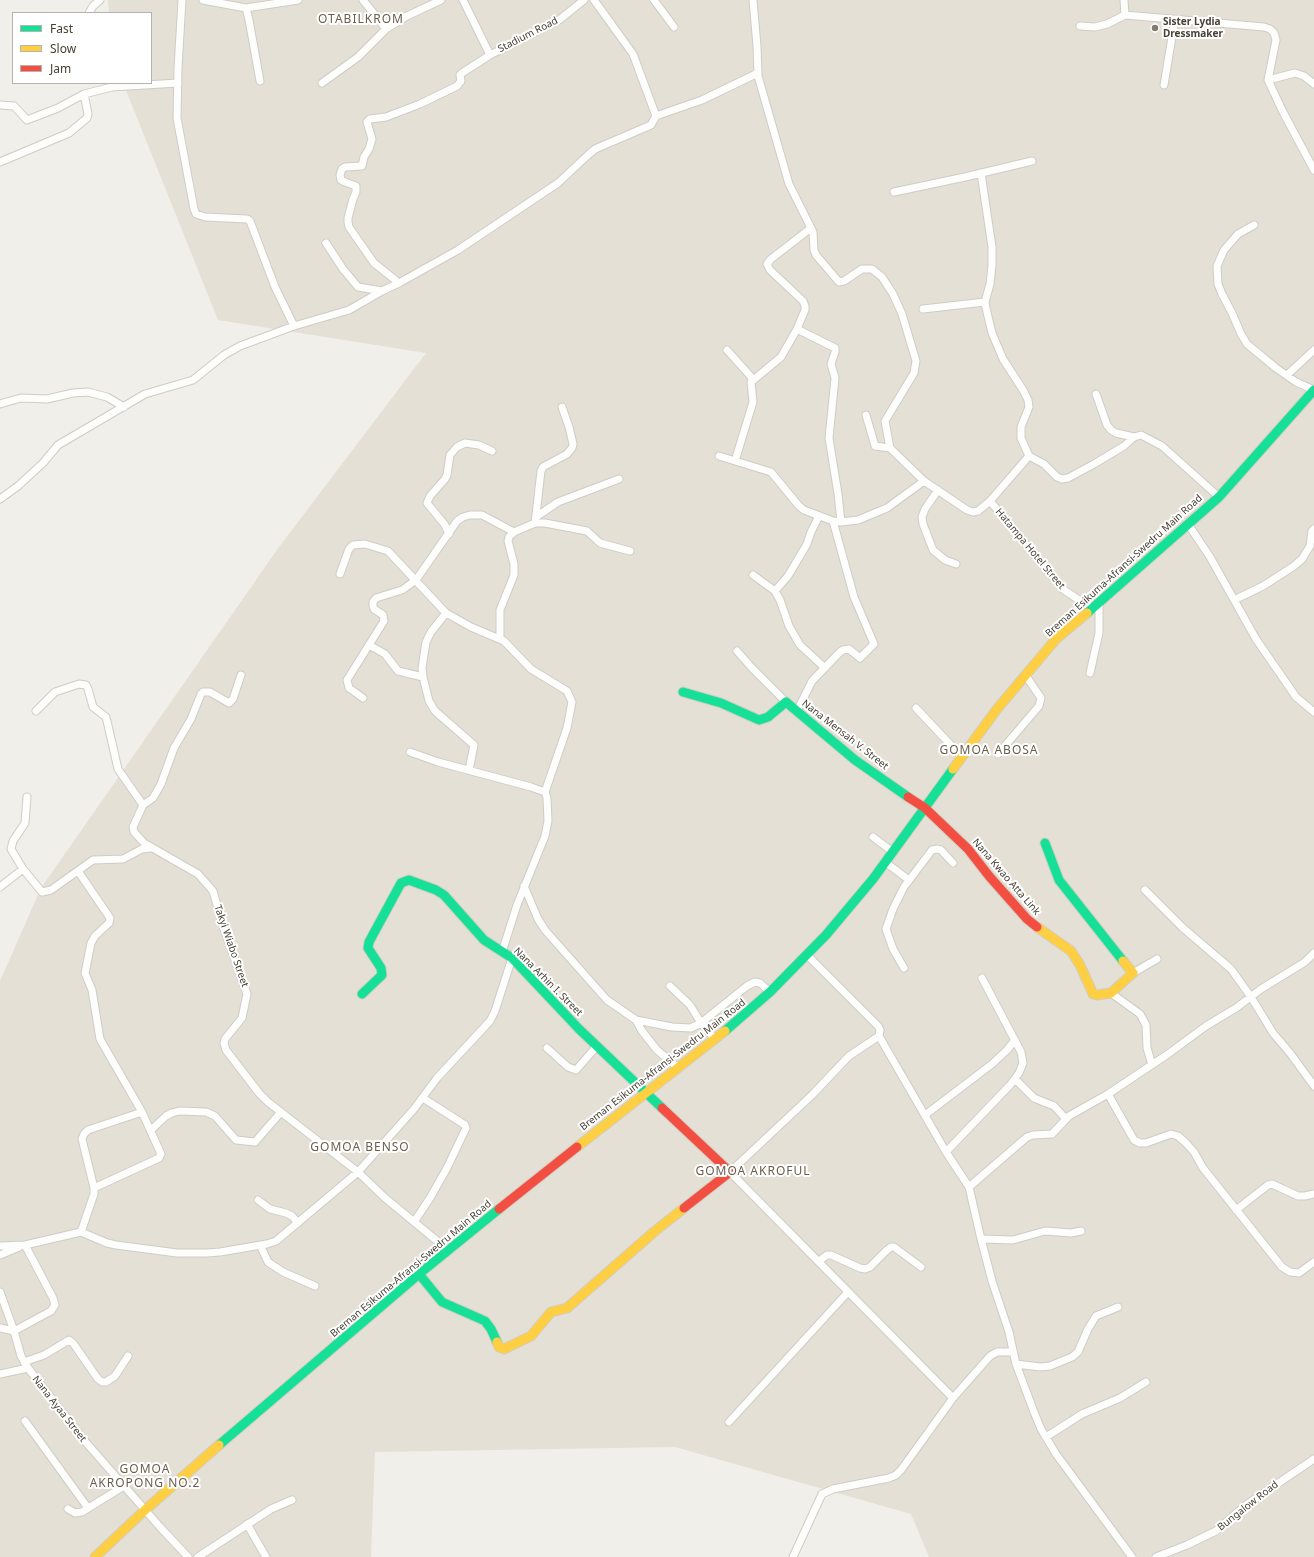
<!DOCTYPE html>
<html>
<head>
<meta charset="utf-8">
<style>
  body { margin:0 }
  #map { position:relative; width:1314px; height:1557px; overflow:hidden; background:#f0efea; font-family:"Noto Sans",sans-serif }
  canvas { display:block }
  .legend { position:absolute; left:12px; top:12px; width:140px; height:72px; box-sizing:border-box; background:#fff; border:1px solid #b5b3ae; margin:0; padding:5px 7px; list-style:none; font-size:12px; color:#474035 }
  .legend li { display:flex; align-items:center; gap:8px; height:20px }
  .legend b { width:20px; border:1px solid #b5b3ae }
</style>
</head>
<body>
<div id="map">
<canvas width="1314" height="1557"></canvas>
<ul class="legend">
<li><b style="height:5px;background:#16e098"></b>Fast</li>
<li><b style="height:5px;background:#ffcf43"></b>Slow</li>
<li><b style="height:5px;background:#f24e42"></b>Jam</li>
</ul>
</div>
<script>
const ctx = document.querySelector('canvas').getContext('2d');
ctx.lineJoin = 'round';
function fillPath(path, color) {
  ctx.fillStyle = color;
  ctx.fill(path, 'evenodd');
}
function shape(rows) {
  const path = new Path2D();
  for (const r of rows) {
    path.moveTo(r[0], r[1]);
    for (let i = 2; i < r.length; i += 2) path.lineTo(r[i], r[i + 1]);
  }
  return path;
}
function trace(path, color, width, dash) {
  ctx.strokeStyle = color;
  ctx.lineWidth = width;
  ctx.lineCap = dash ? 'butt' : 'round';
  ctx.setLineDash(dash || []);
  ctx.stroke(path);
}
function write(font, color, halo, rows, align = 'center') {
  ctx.font = font + ' "Noto Sans",sans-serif';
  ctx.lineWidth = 4;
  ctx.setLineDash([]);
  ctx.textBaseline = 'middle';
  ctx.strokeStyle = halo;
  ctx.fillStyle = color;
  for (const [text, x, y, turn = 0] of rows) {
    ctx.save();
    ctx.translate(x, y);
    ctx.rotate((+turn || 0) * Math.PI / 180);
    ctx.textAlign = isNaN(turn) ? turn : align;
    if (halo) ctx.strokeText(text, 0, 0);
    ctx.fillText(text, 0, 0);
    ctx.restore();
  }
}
fillPath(shape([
  [108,0,1314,0,1314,1557,929,1557,911,1514,675,1447,375,1452,371,1557,0,1557,0,981,41,888,279,547,426,353,218,320,123,83,151,83,151,13,109,13]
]), '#e5e0d6');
const street = shape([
  [182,0,178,68,177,118,194,209,196,214,205,217,247,219,250,221,275,287,294,326],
  [203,0,246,8,298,0],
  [363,0,386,29],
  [463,0,490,55],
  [654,0,674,27],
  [753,0,757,46,758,76,789,184,813,232,814,250,816,255,839,282,844,281,862,269,872,269,882,277,893,294,902,314,916,361,914,373,885,421,890,448],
  [1124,0,1125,15,1264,27,1270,29,1274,33,1276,40,1268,80,1283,112,1314,170],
  [246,8,249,20,260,81],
  [89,13,93,6,100,0],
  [1080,26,1095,27,1107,24,1125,15],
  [1268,80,1295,73,1304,76,1314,84],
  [322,83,358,57,386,29,407,16,441,0],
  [1164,85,1175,19],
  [0,105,14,106,27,120,58,108,84,94,112,87,178,83],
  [656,116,702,100,758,73],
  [0,162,69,133,87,118,88,114,84,94],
  [894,192,965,177,1032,161],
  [1254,225,1238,234,1224,250,1217,266,1218,284,1222,294,1232,313,1241,334,1247,344,1276,368,1296,382,1314,390],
  [326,243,343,269,358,287,382,291,399,283,458,250,558,183,588,155,595,149,651,125,656,116,633,54,594,0],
  [399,283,374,263,349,227,348,222,348,218,353,199,356,192,356,186,345,182,341,180,340,175,342,169,345,167,362,166,364,157,369,149,372,139,367,122,370,119,386,117,420,104,457,86,461,81,460,75,462,73,490,55,559,20,584,0],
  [923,309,985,302],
  [797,329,835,348,835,352,831,364,835,378,829,438,838,494,841,522],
  [727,350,753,379],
  [1287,375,1314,350],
  [1096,394,1107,425,1111,430,1116,433,1134,437],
  [0,404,21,398,47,399,73,393,88,392,107,397,124,407],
  [866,415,875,446,890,448,924,481,967,510,973,512,978,511,990,501,1029,456,1021,438,1021,427,1029,407,1028,400,1023,390,1003,359,992,333,986,308,985,302,990,284,992,265,992,247,981,173],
  [719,456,771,472,799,506,804,510,833,521,841,522,858,520,887,508,924,481],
  [1029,456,1044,464,1057,477,1062,479,1068,478,1094,464,1124,446,1134,437,1141,435,1162,446,1219,497],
  [735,461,753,402,751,382,781,357,797,329,805,310,805,306,803,301,770,270,767,264,771,259,811,228],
  [938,490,925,509,922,517,923,524,933,550,945,560,956,564],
  [0,499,18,486,43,463,58,445,145,394,193,380,224,355,240,346,294,326,349,310,382,291],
  [990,501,1064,590,1091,608],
  [536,517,558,502,619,479],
  [535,523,541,471,543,467,567,454,572,448,573,444,569,427,562,407],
  [1188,524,1210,557,1256,639,1296,697,1314,712],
  [449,534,445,525,427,503,430,496,445,479,447,475,450,455,457,447,465,443,479,445,492,451],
  [340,574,349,549,353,545,365,544,388,551,446,613,471,627,504,641,531,669,567,691,572,702,567,728,545,792],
  [753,575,775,591,780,600,789,626,800,645,825,668],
  [775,591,788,576,807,544,811,532,819,516],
  [1234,600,1263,586,1294,566,1302,559,1310,546,1312,531,1314,529],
  [446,613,431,632,426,642,422,668,423,677,429,701,435,711,474,745,469,770],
  [500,638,500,610,514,575,514,564,508,541,509,537,514,532,535,523,545,523,587,531,600,543,630,551],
  [369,645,385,654,398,671,423,677],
  [737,651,753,669,786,702],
  [1090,673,1099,633,1099,602],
  [241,675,233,699,229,703,210,692,203,692,201,694,191,719,174,748,161,784,153,798,143,805,133,827,134,832,144,843,198,874,213,891,223,926,247,994,242,1018,225,1039,224,1043,226,1050,259,1093,268,1102,358,1172,384,1197,448,1250],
  [363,698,349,688,347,680,384,621,383,615,374,609,373,606,373,602,376,598,402,590,416,580,457,521,463,517,470,515,482,515,514,532],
  [916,708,962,757],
  [36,711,55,692,79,684,86,685,88,689,93,707,106,717,107,721,118,769,143,805],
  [797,711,812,681,840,652,843,650,849,649,860,658,874,644,854,597,833,521],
  [410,752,438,762,531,787,545,792,547,798,548,821,545,836,517,905,502,952],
  [998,754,1039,706,1041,698,1026,676],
  [27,797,25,823,13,841,11,849,23,869,42,892,51,890,93,860,123,859,142,849,151,848],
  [873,837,893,852],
  [885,862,909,880],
  [78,871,110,918,109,923,95,936,91,943,85,973,92,990,100,1039,142,1112,161,1154,159,1158,94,1188],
  [524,886,538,919,545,930,607,1000,636,1020,642,1031,657,1050,677,1067],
  [0,887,23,869],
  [1145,890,1183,928,1231,969,1251,997,1273,1033,1290,1053,1314,1086],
  [807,955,878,1026,880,1030,879,1036,946,1152,969,1187,981,1239,992,1281,1009,1332,1016,1364,1034,1412,1041,1429,1056,1454,1132,1557],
  [904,968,893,949,886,929,893,909,904,887,932,850,937,849,941,850,953,863],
  [1133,973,1157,959],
  [670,986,690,1005,701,1023,715,1039],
  [1111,993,1140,1014,1146,1025,1147,1048,1152,1065],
  [636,1020,672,1027,691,1028,701,1023,747,986,755,982,760,983,770,992],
  [879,1036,849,1056,812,1095,730,1172,953,1398,990,1356,997,1352,1013,1352],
  [547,1048,568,1067,576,1070,597,1046],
  [1015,1079,1034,1098,1054,1106,1066,1119],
  [1108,1094,1134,1140,1140,1143,1146,1143,1171,1134,1178,1136,1186,1143,1194,1152,1203,1168,1282,1267,1290,1272,1299,1273,1314,1262],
  [925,1115,992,1064,1007,1050,1015,1040],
  [151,1130,166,1116,172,1113,179,1111,206,1112,215,1116,236,1140,255,1142,281,1112],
  [946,1152,1010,1085,1019,1073,1023,1063,1021,1052,982,978],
  [969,1187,1027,1137,1033,1135,1052,1134,1069,1116,1108,1094,1168,1054,1206,1026,1236,1008,1261,989,1305,962,1314,953],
  [258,1200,270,1209,286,1213,292,1216,298,1223],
  [1236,1210,1268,1185,1272,1184,1298,1196,1305,1196,1314,1194],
  [414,1222,430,1198,447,1168,466,1128,465,1125,423,1098],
  [81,1232,94,1194,94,1188,82,1139,84,1134,88,1130,142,1112],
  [981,1239,1013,1240,1045,1231,1071,1233,1081,1231],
  [260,1245,268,1262,283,1272,315,1286],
  [0,1246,25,1245,81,1232,107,1243,116,1245,177,1253,207,1253,220,1252,267,1244,276,1241,358,1172,414,1109,437,1078,490,1021,495,1011,512,958],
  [0,1255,19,1247],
  [819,1261,827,1255,831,1255,860,1268,865,1269,870,1267,887,1250,891,1247,894,1247,921,1267],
  [0,1292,14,1331,21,1356,28,1368,83,1439,160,1527,188,1557],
  [0,1328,14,1331,51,1311,55,1305,53,1298,25,1245],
  [24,1362,44,1355,69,1340,73,1343,98,1379,102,1382,106,1382,115,1376,128,1356],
  [1016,1364,1040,1367,1050,1366,1072,1357,1078,1352,1088,1329,1096,1316,1118,1307],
  [0,1374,28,1368],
  [25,1421,88,1508],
  [729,1422,848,1292],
  [1046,1437,1082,1414,1120,1398,1146,1382],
  [68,1509,75,1513,82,1512,124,1486],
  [247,1524,266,1557],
  [198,1557,271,1509,292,1500],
  [793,1557,822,1494,833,1489,889,1478,896,1475,901,1470,953,1398],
  [1156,1557,1187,1545,1216,1531,1246,1505,1314,1459]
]);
const fast = shape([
  [1087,613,1219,497,1314,390],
  [683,692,721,703,759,720,768,717,786,702,855,760,908,797],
  [1045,843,1059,880,1123,961],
  [362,994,382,975,381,968,368,948,369,942,401,883,409,880,436,890,444,895,484,940,512,958,579,1029,662,1108],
  [725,1031,770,992,826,935,873,879,953,769],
  [419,1274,442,1302,485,1321,491,1329,497,1342],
  [219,1445,419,1274,499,1209]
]);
const slow = shape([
  [953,769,997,709,1056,639,1087,613],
  [1037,927,1071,951,1080,965,1093,994,1097,995,1111,993,1133,973,1123,961],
  [577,1147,725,1031],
  [497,1342,499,1347,504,1349,531,1336,551,1312,567,1308,655,1231,684,1208],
  [95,1557,145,1510,219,1445]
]);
const jam = shape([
  [908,797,925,808,968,849,989,876,1027,919,1037,927],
  [662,1108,730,1172,684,1208],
  [499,1209,577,1147]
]);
trace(street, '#ceccc7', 9);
trace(fast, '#d2cec1', 11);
trace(slow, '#d2cec1', 11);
trace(jam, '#d2cec1', 11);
trace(street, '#fdfdfc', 7);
trace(fast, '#16e098', 9);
trace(slow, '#ffcf43', 9);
trace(jam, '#f24e42', 9);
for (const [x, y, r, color] of [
  [1155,28,4,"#827d74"]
]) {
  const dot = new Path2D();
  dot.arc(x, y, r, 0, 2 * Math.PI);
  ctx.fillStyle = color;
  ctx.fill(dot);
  trace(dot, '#fff', 1.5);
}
write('bold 10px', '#474035', '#fff', [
  ["Sister Lydia",1163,22],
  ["Dressmaker",1163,34]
], 'left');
write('10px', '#474035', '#fff', [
  ["Stadium Road",528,35,-27],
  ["Hatampa Hotel Street",1030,549,50],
  ["Breman Esikuma-Afransi-Swedru Main Road",1124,566,-42],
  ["Nana Mensah V. Street",845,735,38],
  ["Nana Kwao Atta Link",1006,877,49],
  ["Takyi Wiabo Street",231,946,71],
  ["Nana Arhin I. Street",548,982,45],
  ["Breman Esikuma-Afransi-Swedru Main Road",663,1065,-38],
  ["Breman Esikuma-Afransi-Swedru Main Road",411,1269,-40],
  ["Nana Ayaa Street",59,1409,52],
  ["Bungalow Road",1248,1506,-38]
]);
ctx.letterSpacing = '1px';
write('12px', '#6b5d4b', '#fff', [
  ["OTABILKROM",361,20],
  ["GOMOA ABOSA",989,751],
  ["GOMOA BENSO",360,1148],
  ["GOMOA AKROFUL",753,1172],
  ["GOMOA",145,1470],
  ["AKROPONG NO.2",145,1484]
]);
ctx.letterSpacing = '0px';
</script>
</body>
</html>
